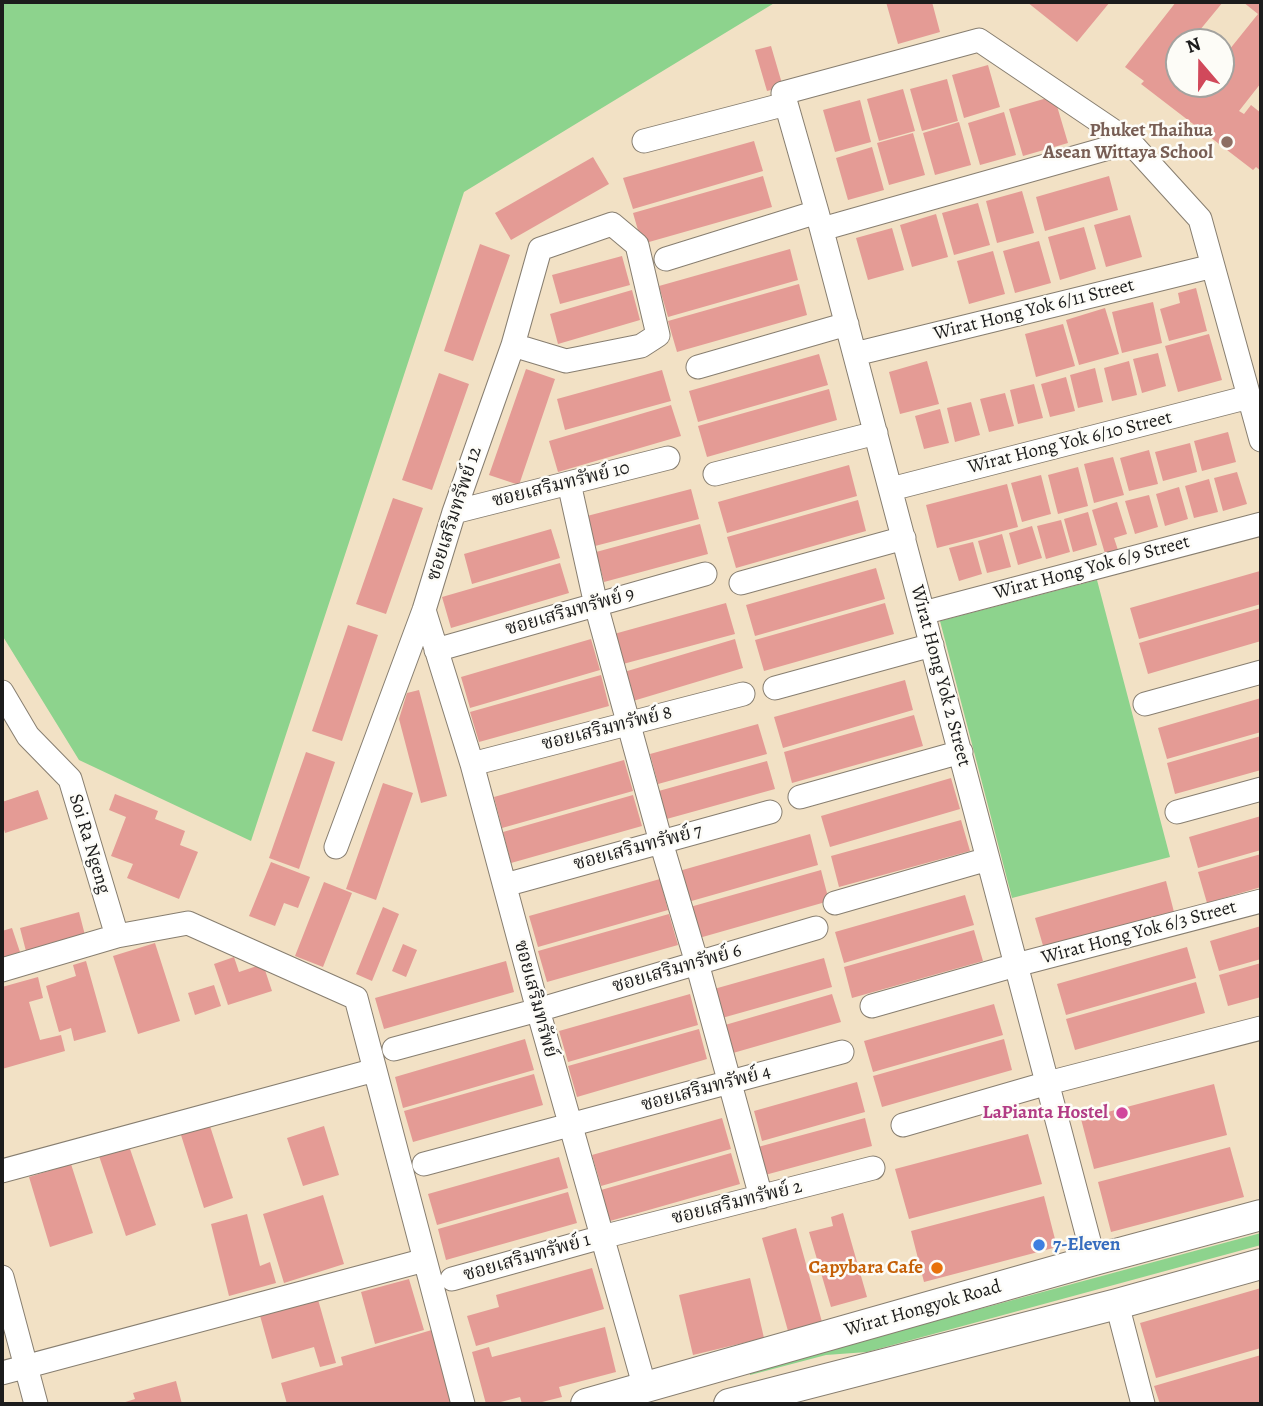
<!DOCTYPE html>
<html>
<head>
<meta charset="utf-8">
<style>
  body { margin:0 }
  #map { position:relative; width:1263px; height:1406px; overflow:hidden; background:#f2e1c5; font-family:Alegreya,serif }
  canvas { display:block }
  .frame { position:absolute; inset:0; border:4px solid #1c1c1c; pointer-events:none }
  .north { position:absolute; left:1165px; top:28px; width:70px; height:70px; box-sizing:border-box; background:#fdfcf7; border:2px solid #a3a29f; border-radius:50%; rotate:340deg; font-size:19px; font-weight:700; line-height:28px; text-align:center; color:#1c1c1c }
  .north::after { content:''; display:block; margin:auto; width:24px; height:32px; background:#d1495b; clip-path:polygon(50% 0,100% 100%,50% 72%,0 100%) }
</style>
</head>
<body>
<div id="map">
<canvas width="1263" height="1406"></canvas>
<div class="frame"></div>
<div class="north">N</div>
</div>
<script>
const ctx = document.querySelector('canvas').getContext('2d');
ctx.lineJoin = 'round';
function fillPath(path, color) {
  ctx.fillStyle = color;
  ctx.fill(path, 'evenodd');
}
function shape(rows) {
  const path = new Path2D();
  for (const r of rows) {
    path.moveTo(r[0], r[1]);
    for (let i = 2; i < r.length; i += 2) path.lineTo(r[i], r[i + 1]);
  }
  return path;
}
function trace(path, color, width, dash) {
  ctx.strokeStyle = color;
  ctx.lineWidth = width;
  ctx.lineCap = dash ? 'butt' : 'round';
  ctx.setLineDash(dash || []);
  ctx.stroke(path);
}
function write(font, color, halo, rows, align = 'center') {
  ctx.font = font + ' Alegreya,"Noto Serif Thai",serif';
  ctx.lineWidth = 5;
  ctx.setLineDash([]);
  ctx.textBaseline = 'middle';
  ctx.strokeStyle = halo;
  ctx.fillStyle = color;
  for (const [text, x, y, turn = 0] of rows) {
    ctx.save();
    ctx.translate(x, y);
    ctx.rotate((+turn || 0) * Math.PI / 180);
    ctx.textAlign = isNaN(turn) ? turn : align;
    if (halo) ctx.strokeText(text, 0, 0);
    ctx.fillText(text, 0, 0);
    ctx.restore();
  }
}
fillPath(shape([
  [2,2,776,2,464,192,251,841,79,760,2,635],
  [1097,580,1170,857,1012,898,940,621],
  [1261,1233,1261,1245,867,1352,826,1355,750,1375,750,1371]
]), '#8dd38d');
fillPath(shape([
  [886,2,932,2,940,32,898,44],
  [1027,2,1110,2,1077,42],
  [1176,2,1223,2,1190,42,1179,42,1179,56,1175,61,1179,64,1179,84,1221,84,1221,60,1258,14,1243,2,1261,2,1261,83,1239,111,1244,114,1251,105,1261,113,1261,171,1256,167,1253,170,1141,84,1144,81,1125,67],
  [771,46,783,87,767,91,755,50],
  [988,65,1000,107,964,118,952,75],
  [947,79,958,121,922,131,910,89],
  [903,89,915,131,879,141,867,99],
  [1054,96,1068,143,1023,156,1009,109],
  [860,100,871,142,835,152,823,110],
  [1004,112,1016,155,980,165,968,123],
  [959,122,971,165,935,175,923,133],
  [913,133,925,175,889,185,877,143],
  [754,141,763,171,633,209,623,178],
  [872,147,884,190,848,200,836,158],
  [593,157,609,184,511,240,495,213],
  [763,176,772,207,642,244,633,213],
  [1109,176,1118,210,1045,231,1036,197],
  [1022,191,1034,233,997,243,986,201],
  [978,203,990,245,954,255,942,213],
  [936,214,948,257,912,267,900,225],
  [1130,215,1142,257,1106,267,1094,225],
  [1084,227,1096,269,1060,280,1048,237],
  [892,228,904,270,868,280,856,238],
  [1039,241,1051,283,1015,293,1003,251],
  [480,244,510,255,473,361,444,351],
  [790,249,798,280,668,317,659,286],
  [993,251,1005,294,969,304,957,261],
  [622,256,630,285,560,304,552,275],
  [799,284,807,315,677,352,668,321],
  [1196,288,1207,331,1169,341,1160,309,1180,303,1178,293],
  [632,290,640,320,558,344,550,314],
  [1153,302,1162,343,1122,353,1112,312],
  [1105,308,1119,354,1079,365,1066,320],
  [1063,324,1075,366,1036,377,1025,334],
  [1209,334,1222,380,1178,392,1165,346],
  [1158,353,1166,386,1142,393,1133,359],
  [819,354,828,385,698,422,689,391],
  [927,361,939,404,900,414,889,372],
  [1129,361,1137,395,1112,401,1104,368],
  [1095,368,1103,402,1078,408,1070,375],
  [526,369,555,379,519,485,489,475],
  [662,370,671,401,565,430,557,399],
  [439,373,469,384,432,490,402,480],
  [1066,377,1075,411,1050,417,1041,384],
  [1034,384,1043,418,1018,424,1010,390],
  [829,389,837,420,707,457,698,426],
  [1005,393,1014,426,989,432,980,399],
  [971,402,980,435,955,442,947,408],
  [671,405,681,436,558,472,549,441],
  [940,409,949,443,924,449,915,416],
  [1228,432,1236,462,1202,471,1194,441],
  [1190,443,1197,472,1163,481,1155,452],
  [1149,450,1158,484,1129,491,1120,458],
  [1113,457,1124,495,1094,503,1084,464],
  [849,465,857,496,727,533,718,502],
  [1078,467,1088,506,1058,514,1048,475],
  [1237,472,1247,504,1223,511,1214,478],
  [1041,475,1051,514,1022,522,1011,483],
  [1209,479,1218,512,1194,518,1185,486],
  [1007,484,1018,527,937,548,926,505],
  [1179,487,1188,519,1165,526,1156,494],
  [691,489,699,519,595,546,587,516],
  [1149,495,1158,527,1135,534,1125,501],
  [393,498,423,508,386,614,356,604],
  [858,500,866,531,736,568,727,537],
  [1117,502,1127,534,1114,538,1119,553,1106,557,1092,510],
  [1088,512,1097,545,1073,552,1064,519],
  [1061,520,1070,552,1046,559,1037,526],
  [700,524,708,554,604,582,596,552],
  [1032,526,1042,558,1018,565,1009,533],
  [551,529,560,558,472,584,464,554],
  [1002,534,1011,567,987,573,978,541],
  [973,542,982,574,959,581,949,548],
  [560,563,569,593,451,628,442,597],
  [876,568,885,599,755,636,746,605],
  [1260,571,1261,604,1139,639,1130,608],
  [726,603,735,634,623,664,614,634],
  [885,603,894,634,764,671,755,640],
  [1261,608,1261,641,1148,674,1139,643],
  [348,625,378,635,342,741,312,731],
  [591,639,600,670,470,708,461,677],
  [735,639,743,668,633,701,624,672],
  [601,675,609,706,479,742,470,712],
  [905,680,913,710,783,748,774,717],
  [419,690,447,796,421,803,399,719,407,693],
  [1261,698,1261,732,1167,759,1158,728],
  [914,715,923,746,792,783,784,752],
  [758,724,767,754,658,784,650,754],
  [1261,736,1261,770,1175,794,1167,763],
  [306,752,335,762,299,869,269,858],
  [624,760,633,791,502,828,494,797],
  [767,761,775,789,663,820,655,792],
  [951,778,960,809,830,847,821,816],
  [383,783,413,793,376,900,346,889],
  [38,790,48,819,5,833,2,822,2,802],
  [115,794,158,811,155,819,185,831,180,845,198,852,179,899,127,878,133,864,111,856,126,817,109,810],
  [633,795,642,826,511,863,503,832],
  [1261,816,1261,850,1198,868,1189,837],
  [961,820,970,851,839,887,831,856],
  [810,834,818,865,688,902,679,871],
  [1261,854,1261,887,1207,903,1198,872],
  [271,862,310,877,298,908,284,903,275,926,249,916],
  [821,870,829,901,699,938,690,907],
  [660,879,668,910,538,947,529,916],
  [1166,881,1174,912,1044,949,1035,918],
  [324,882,352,893,323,967,295,956],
  [965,895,974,925,844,963,835,932],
  [383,907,399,914,372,981,356,974],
  [79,912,86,939,27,955,20,928],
  [669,914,678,945,547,982,538,951],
  [1261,926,1261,959,1219,971,1210,941],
  [12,928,20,952,2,958,2,931],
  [974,930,983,961,852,998,844,967],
  [155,943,180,1021,138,1034,113,956],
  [403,944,417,950,406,977,392,971],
  [1187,947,1196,978,1066,1015,1057,984],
  [234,957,239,972,263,964,272,991,228,1005,214,964],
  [824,958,832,987,722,1018,714,989],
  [86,961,106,1032,74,1041,71,1028,59,1032,46,986,76,976,73,965],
  [506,961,514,992,384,1029,375,998],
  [1261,963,1261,997,1228,1006,1219,975],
  [38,977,43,998,29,1002,40,1040,61,1035,65,1051,2,1069,2,987],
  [1196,982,1205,1013,1075,1050,1066,1019],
  [214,985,221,1006,195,1015,188,993],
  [690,994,698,1025,568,1062,559,1031],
  [832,994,841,1022,733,1053,725,1025],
  [994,1004,1003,1035,873,1072,864,1041],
  [699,1029,707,1059,577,1097,568,1066],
  [525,1039,534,1070,403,1108,395,1077],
  [1004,1039,1012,1070,882,1107,873,1076],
  [534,1074,543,1105,413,1142,404,1111],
  [857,1082,865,1112,762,1141,754,1111],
  [1214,1084,1227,1135,1094,1169,1081,1119],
  [722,1118,731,1149,601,1186,592,1155],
  [865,1118,872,1146,765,1175,758,1147],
  [210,1126,233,1198,204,1208,181,1135],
  [324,1126,339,1175,303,1186,287,1138],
  [1028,1134,1042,1184,909,1219,895,1169],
  [129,1146,156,1225,126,1236,99,1156],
  [1230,1147,1244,1197,1111,1232,1098,1182],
  [731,1153,740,1184,610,1221,601,1190],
  [559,1157,568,1188,437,1225,428,1194],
  [71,1164,93,1233,50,1247,29,1177],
  [568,1192,577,1223,446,1260,438,1229],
  [323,1195,344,1264,284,1283,263,1214],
  [1044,1196,1057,1247,924,1282,911,1231],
  [843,1213,867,1297,831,1307,809,1232,833,1226,831,1217],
  [247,1214,260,1266,270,1262,276,1283,229,1296,211,1224],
  [796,1228,822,1322,788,1331,762,1238],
  [592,1268,604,1309,476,1346,467,1316,499,1307,496,1295],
  [750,1278,764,1338,693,1355,679,1295],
  [409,1279,424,1330,375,1344,361,1292],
  [1261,1288,1261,1348,1156,1378,1140,1323],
  [317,1296,336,1363,320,1367,314,1347,272,1359,259,1312],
  [605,1327,616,1372,559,1387,562,1397,534,1404,522,1404,520,1397,493,1404,486,1404,472,1352,489,1347,492,1357],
  [435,1329,457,1404,287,1404,281,1383,343,1365,341,1357],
  [1261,1355,1261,1404,1160,1404,1154,1386],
  [176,1381,182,1404,119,1404,135,1399,133,1393]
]), '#e49b95');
const minor = shape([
  [644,141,786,104],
  [822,229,1130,142],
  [666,259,817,212],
  [855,354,1213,266],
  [698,367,847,324],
  [715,474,876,433],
  [569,483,596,605,661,842,697,963,761,1197],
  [891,489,1249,397],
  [454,512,668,458],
  [741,583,904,538],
  [424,610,472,764,538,1010,645,1388],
  [923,613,1261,524],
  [436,650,705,574],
  [775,688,932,645],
  [2,692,28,736,70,779,117,936],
  [1145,704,1261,672],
  [472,764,743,694],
  [800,797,961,752],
  [1177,812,1261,789],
  [336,847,424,610,454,512,513,345,540,249,612,224,637,245,658,335,641,346,566,361,513,345],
  [505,885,770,812],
  [835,903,988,859],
  [2,970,117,936,188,923,356,998,463,1404],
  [872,1006,1016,965,1261,901],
  [394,1049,538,1010,816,928],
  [903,1125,1048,1083,1261,1028],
  [424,1164,842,1052],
  [2,1171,375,1070],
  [1094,1260,817,212,783,93,979,40,1130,142,1200,219,1261,440],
  [2,1277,36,1404],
  [452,1279,602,1237,873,1168],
  [1117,1304,1143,1404],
  [2,1373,425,1260]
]);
const major = shape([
  [586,1404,1094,1260,1261,1215],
  [729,1404,1117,1304,1261,1264]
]);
trace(minor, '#877e70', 25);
trace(major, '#877e70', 32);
trace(minor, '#fff', 23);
trace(major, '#fff', 30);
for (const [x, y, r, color] of [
  [1227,142,7,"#8d6e63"],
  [1122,1113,7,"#d1479c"],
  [1039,1245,7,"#3f7fe0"],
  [937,1268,7,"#e8710a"]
]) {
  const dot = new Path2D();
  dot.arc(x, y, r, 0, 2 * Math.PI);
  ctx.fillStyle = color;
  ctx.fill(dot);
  trace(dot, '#fdfcf7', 2.5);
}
write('bold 19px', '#785e54', '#fdfcf7', [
  ["Phuket Thaihua",1213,131],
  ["Asean Wittaya School",1213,153]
], 'right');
write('19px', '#1c1c1c', '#fdfcf7', [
  ["Wirat Hong Yok 6/11 Street",1034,310,-14],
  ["Wirat Hong Yok 6/10 Street",1070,443,-14],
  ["ซอยเสริมทรัพย์ 10",561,485,-14],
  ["ซอยเสริมทรัพย์ 12",455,514,-72],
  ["Wirat Hong Yok 6/9 Street",1092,568,-15],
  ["ซอยเสริมทรัพย์ 9",570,612,-16],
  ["Wirat Hong Yok 2 Street",940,676,75],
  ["ซอยเสริมทรัพย์ 8",607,729,-14],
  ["Soi Ra Ngeng",89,844,73],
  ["ซอยเสริมทรัพย์ 7",638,848,-15],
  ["Wirat Hong Yok 6/3 Street",1139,933,-15],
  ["ซอยเสริมทรัพย์ 6",677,969,-16],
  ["ซอยเสริมทรัพย์",535,999,75],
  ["ซอยเสริมทรัพย์ 4",706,1089,-15],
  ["ซอยเสริมทรัพย์ 2",737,1203,-14],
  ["ซอยเสริมทรัพย์ 1",527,1258,-16],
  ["Wirat Hongyok Road",923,1309,-16]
]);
write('bold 19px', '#b23c85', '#fdfcf7', [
  ["LaPianta Hostel",1108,1113]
], 'right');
write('bold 19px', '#366cbe', '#fdfcf7', [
  ["7-Eleven",1053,1245]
], 'left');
write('bold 19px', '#c56008', '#fdfcf7', [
  ["Capybara Cafe",923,1268]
], 'right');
</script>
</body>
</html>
